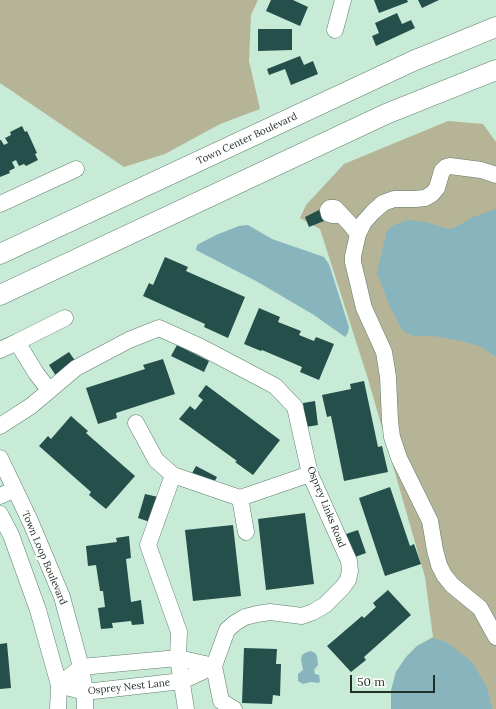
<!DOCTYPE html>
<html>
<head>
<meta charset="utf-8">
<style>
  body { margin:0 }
  #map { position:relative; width:496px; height:709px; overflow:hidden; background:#c7ebd6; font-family:Lora,serif }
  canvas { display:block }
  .scale { position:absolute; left:350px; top:675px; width:85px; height:18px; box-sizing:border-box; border:2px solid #223028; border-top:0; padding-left:5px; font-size:12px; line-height:14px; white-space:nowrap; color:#223028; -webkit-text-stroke:3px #fff; paint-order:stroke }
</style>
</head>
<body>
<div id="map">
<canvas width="496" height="709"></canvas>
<div class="scale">50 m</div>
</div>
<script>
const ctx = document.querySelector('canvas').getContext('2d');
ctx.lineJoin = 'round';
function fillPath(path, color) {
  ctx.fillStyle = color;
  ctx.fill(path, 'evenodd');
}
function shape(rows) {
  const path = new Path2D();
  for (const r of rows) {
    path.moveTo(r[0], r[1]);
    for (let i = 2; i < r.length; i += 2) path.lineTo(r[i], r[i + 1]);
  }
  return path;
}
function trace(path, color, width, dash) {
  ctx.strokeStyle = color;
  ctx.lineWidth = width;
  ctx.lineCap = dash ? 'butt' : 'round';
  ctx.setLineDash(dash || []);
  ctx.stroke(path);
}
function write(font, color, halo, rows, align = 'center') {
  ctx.font = font + ' Lora,serif';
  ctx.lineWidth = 4;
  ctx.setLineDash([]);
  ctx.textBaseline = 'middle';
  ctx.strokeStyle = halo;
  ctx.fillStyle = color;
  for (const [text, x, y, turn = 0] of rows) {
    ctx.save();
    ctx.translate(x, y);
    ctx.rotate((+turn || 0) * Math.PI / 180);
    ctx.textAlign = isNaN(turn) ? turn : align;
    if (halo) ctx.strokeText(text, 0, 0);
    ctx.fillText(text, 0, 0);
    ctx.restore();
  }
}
fillPath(shape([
  [0,0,258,0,251,15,249,61,260,109,220,124,165,154,124,167,0,83],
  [448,121,483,124,496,142,496,709,391,709,391,691,396,672,406,657,417,646,433,637,425,577,368,379,320,229,300,218,306,205,344,164]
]), '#b6b496');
fillPath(shape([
  [496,209,496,357,480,346,461,341,433,336,414,336,403,331,389,305,377,272,387,230,396,224,408,220,425,222,449,229,454,228,473,217],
  [248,225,272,239,324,257,329,264,349,327,348,333,345,337,314,315,256,281,196,250,197,245,216,235,239,226],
  [433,638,446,642,471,661,487,687,492,709,391,709,391,691,396,672,406,657,417,646],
  [311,651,315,653,317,656,318,665,314,670,315,674,319,675,320,681,319,683,311,682,303,684,298,681,298,674,303,670,301,659,302,655,307,652]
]), '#88b4be');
fillPath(shape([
  [271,0,293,0,308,7,300,26,266,11],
  [374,0,407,0,408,2,379,13],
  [418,0,439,0,422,8],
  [397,13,402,24,411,20,415,28,376,46,372,36,379,33,375,23],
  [258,29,292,29,292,50,258,51],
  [300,56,304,65,313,61,318,74,291,85,285,69,269,75,267,69],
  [22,126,25,132,27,131,37,153,35,154,38,160,26,166,24,164,19,166,16,160,12,162,15,168,9,171,10,173,0,177,0,140,1,140,4,145,8,143,5,138,11,135,10,132],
  [319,210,324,221,309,227,305,217],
  [165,257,188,267,186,271,245,297,228,338,204,327,205,324,143,296,149,283,153,285],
  [259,308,280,317,278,322,301,331,299,335,314,341,316,337,334,344,319,380,300,372,302,367,262,350,261,351,244,344],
  [177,345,209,361,204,372,171,356],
  [69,352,76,362,56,376,49,365],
  [163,359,175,394,116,413,117,418,98,424,86,388,145,369,143,365],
  [364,381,378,447,382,446,388,472,344,481,331,416,327,417,322,395,351,389,350,384],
  [206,385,280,440,253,475,235,462,237,461,179,419,190,406,195,410,203,400,198,396],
  [315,401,318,425,306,427,303,403],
  [71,416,88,431,86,433,135,476,106,509,89,495,91,492,39,446,48,436,51,439],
  [196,466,217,477,211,488,190,477],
  [390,487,410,546,414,544,421,564,385,576,359,498],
  [145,494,158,497,150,522,138,518],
  [305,513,314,584,266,590,258,519],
  [233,525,241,596,193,601,185,530],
  [358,530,366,553,355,557,346,534],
  [129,536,131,558,126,559,131,602,141,600,144,624,132,625,131,621,112,623,113,628,101,629,98,608,105,607,103,591,100,591,96,565,88,566,86,546,117,542,116,538],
  [388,590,411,615,364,657,366,660,351,672,327,646,362,616,364,618,376,607,373,603],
  [7,643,11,688,0,689,0,644],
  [244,648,277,649,276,664,281,664,280,696,273,695,272,704,242,703]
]), '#244f4b');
const minor = shape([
  [335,30,343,0],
  [0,204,76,169],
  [341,215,332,215,329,214,328,210,330,208,335,208,351,225,358,234,353,256,353,262,364,308,384,352,388,377,390,421,392,437,399,458,430,521,435,550,439,565,444,575,452,585,480,608,496,637],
  [358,234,364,222,373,212,383,203,394,199,415,199,425,198,432,194,437,188,442,171,446,167,450,166,481,170,496,175],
  [0,350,17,342],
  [49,390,36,373,17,342,65,318],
  [136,423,156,460,173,475,240,498,310,474],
  [0,426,31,406,76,368,129,340,159,328,201,347,275,386,295,407,310,474,349,561,350,571,348,580,342,588,325,605,313,612,302,616,270,612,257,614,245,617,235,623,227,630,214,666,221,701,234,709],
  [0,458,31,523,62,597,81,667,85,692,85,709],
  [173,475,148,545,179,632,178,658,186,709],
  [0,496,15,489],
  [240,498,246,532],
  [0,514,11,535,38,610,59,685,58,709],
  [59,685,81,667,178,658,214,666],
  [59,685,85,692,182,681,214,666]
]);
const major = shape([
  [0,254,413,61,496,27],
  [0,295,386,114,496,70]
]);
trace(minor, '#5e7f6c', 17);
trace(major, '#5e7f6c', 21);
trace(minor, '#fff', 16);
trace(major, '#fff', 20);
write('10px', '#223028', '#fff', [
  ["Town Center Boulevard",247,139,-25],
  ["Osprey Links Road",326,507,68],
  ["Town Loop Boulevard",44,558,67],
  ["Osprey Nest Lane",129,687,-6]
]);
</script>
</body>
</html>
